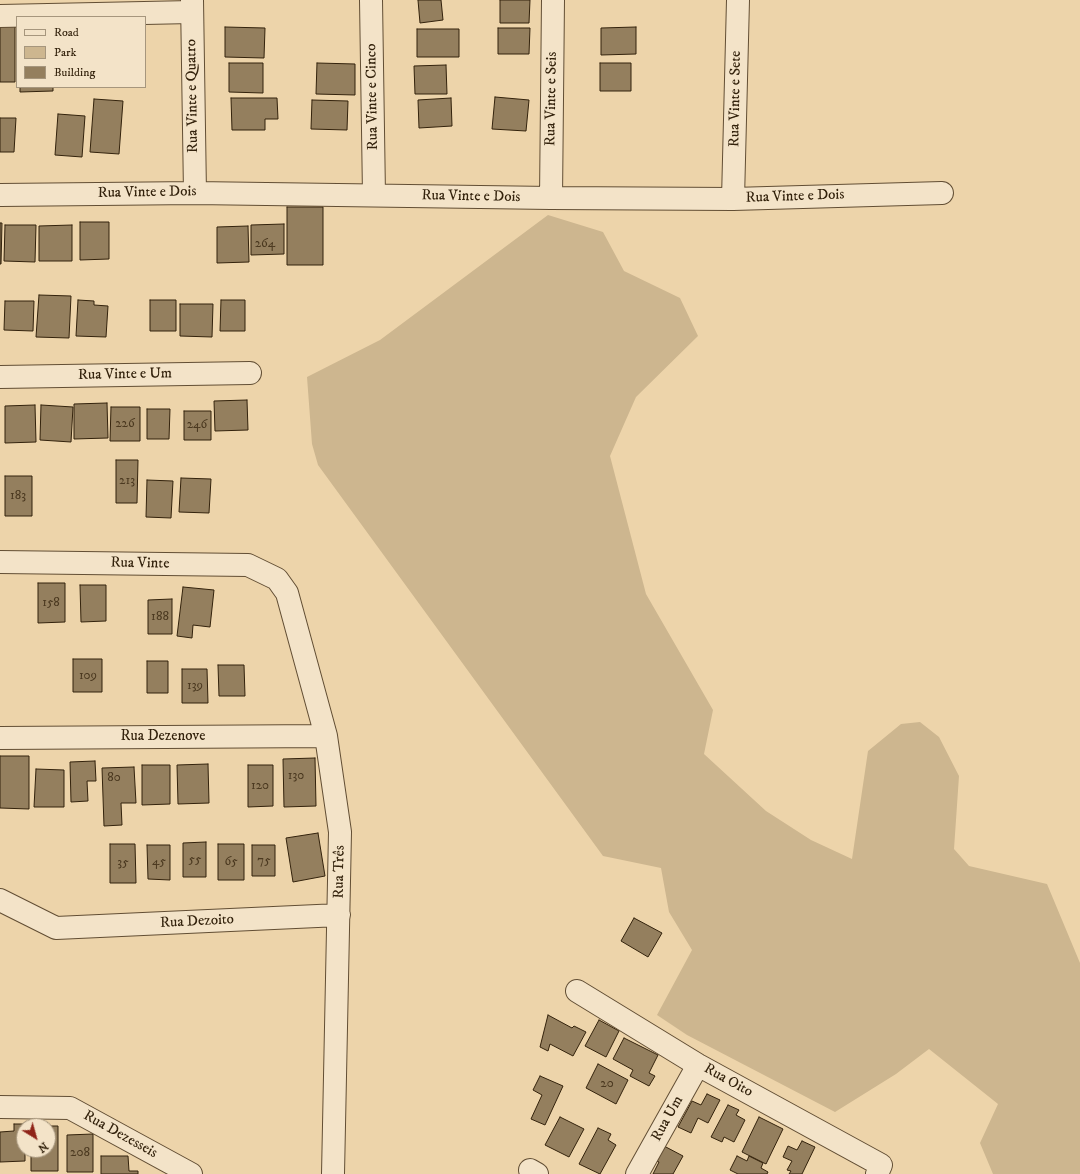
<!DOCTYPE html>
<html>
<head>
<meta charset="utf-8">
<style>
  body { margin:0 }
  #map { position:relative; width:1080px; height:1174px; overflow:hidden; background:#edd4aa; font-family:"IM FELL DW Pica",serif }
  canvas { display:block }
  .legend { position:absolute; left:16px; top:16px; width:130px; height:72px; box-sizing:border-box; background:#f3e3c8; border:1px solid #a6967d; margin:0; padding:5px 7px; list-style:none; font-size:12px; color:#33220c }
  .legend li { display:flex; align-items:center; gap:8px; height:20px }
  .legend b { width:20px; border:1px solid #a6967d }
  .north { position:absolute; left:16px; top:1118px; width:40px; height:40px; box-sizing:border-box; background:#f3e3c8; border:1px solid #a6967d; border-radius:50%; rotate:143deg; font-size:11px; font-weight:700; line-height:16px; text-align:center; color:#33220c }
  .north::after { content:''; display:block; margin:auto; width:14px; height:18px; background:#8f2418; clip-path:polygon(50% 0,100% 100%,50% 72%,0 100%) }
</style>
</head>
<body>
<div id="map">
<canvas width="1080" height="1174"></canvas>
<ul class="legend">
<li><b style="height:5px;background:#f3e3c8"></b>Road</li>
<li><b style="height:11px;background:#cdb68f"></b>Park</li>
<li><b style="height:11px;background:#947f5e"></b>Building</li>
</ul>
<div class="north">N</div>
</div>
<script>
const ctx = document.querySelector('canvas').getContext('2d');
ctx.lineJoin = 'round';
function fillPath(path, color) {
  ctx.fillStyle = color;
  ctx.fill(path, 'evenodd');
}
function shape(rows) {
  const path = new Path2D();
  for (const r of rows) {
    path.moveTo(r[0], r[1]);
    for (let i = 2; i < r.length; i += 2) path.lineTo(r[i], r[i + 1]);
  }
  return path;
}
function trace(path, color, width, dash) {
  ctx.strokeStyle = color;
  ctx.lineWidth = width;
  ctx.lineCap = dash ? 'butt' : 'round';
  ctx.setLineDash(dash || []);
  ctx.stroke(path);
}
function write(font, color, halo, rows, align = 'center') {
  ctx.font = font + ' "IM FELL DW Pica",serif';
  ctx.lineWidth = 3;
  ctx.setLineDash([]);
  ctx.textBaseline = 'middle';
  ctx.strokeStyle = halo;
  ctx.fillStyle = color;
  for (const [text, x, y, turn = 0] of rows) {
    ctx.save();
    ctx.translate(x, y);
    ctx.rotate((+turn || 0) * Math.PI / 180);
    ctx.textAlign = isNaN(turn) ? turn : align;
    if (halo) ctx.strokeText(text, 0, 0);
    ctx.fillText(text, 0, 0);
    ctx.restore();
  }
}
fillPath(shape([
  [548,215,603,232,624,271,680,298,698,336,636,397,610,456,646,594,713,710,704,754,766,811,811,840,852,859,868,751,901,724,920,722,939,737,959,776,954,849,969,866,1047,884,1080,963,1080,1174,993,1174,980,1143,998,1104,929,1049,896,1074,835,1112,687,1035,657,1015,692,950,669,912,661,868,603,856,318,465,312,444,307,377,380,340]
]), '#cdb68f');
const building = shape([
  [418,0,441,0,443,20,420,23,418,0],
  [500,0,530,0,529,23,500,23,500,0],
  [0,24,15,24,15,82,0,82,0,24],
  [225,27,265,28,264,58,225,57,225,27],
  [636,27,636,54,601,55,601,28,636,27],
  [498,28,530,28,529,54,498,54,498,28],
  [417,29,459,29,459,57,417,57,417,29],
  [229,63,263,63,263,93,229,92,229,63],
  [317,63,355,64,355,95,316,94,317,63],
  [600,63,631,63,631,91,600,91,600,63],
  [446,65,447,94,415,94,414,66,446,65],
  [20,87,53,87,53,91,20,92,20,87],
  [495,97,529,100,526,131,492,129,495,97],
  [231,98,277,98,278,119,265,119,265,130,232,130,231,98],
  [451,98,452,126,419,128,418,100,451,98],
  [94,99,123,101,119,154,90,152,94,99],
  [312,100,348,101,347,130,311,129,312,100],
  [58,114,85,116,82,157,55,155,58,114],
  [0,118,16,118,14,152,0,152,0,118],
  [287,207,323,207,323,265,287,265,287,207],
  [80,222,109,222,109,259,80,260,80,222],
  [0,223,2,223,1,264,0,264,0,223],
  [284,224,284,254,251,255,251,225,284,224],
  [5,225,36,225,35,262,4,261,5,225],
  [72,225,72,261,39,261,39,226,72,225],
  [248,226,249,262,217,263,217,227,248,226],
  [39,295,71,296,69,338,36,337,39,295],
  [78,300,94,301,94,305,108,306,106,337,76,336,78,300],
  [150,300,176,300,176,331,150,331,150,300],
  [221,300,245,300,245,331,220,331,221,300],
  [5,301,34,301,33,331,4,330,5,301],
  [180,304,213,304,212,337,180,336,180,304],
  [247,400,248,430,215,431,214,401,247,400],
  [107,403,108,438,74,439,74,404,107,403],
  [35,405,36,442,5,443,5,406,35,405],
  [41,405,73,407,71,442,40,440,41,405],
  [111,407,140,407,140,441,110,441,111,407],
  [147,409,170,409,169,439,147,439,147,409],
  [184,411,211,411,211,440,184,440,184,411],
  [116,460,138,460,137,503,116,503,116,460],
  [5,476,32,476,32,516,5,516,5,476],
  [181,478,211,479,209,513,179,512,181,478],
  [147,480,173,481,171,518,146,517,147,480],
  [38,583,65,583,65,622,38,623,38,583],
  [80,585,106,585,106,621,81,622,80,585],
  [183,587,214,590,210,627,193,625,192,638,177,636,183,587],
  [172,599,172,634,148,634,148,600,172,599],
  [73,659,102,659,102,692,73,692,73,659],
  [147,661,168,661,168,693,147,693,147,661],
  [218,665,244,665,245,696,219,696,218,665],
  [182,669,207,669,208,703,182,703,182,669],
  [0,756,29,756,29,809,0,808,0,756],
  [315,758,316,806,284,807,283,759,315,758],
  [95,761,96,781,87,781,88,801,71,802,70,762,95,761],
  [208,764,209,803,178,804,177,765,208,764],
  [142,765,170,765,170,804,142,805,142,765],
  [248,765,273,765,273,806,248,807,248,765],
  [134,767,136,803,121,803,122,825,104,826,102,768,134,767],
  [36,769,64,770,64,807,34,807,36,769],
  [318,833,325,876,293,882,286,838,318,833],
  [206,842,206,877,183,877,183,843,206,842],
  [110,844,135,844,136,883,110,883,110,844],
  [218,844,244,844,244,880,218,880,218,844],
  [147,845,170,845,170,880,148,879,147,845],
  [252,845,275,845,275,876,252,876,252,845],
  [634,918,662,933,648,957,621,941,634,918],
  [548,1015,572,1028,574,1026,586,1032,573,1056,550,1044,548,1051,540,1047,548,1015],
  [599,1020,619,1031,606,1057,585,1046,599,1020],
  [624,1038,658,1055,649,1073,655,1076,649,1086,630,1076,633,1070,613,1059,624,1038],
  [598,1064,628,1080,616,1104,586,1088,598,1064],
  [540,1076,563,1086,545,1125,531,1119,542,1095,533,1090,540,1076],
  [707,1094,720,1100,708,1123,698,1118,691,1133,678,1127,692,1101,701,1105,707,1094],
  [728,1105,739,1110,736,1115,745,1120,734,1142,724,1137,722,1142,711,1137,728,1105],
  [560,1117,584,1129,569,1157,545,1145,560,1117],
  [759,1117,783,1129,766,1164,742,1152,759,1117],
  [14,1124,25,1124,24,1150,25,1150,25,1161,0,1162,0,1132,14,1131,14,1124],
  [48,1126,58,1126,58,1171,31,1171,31,1150,48,1150,48,1126],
  [598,1128,611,1134,608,1140,616,1145,600,1174,579,1164,598,1128],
  [93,1134,93,1172,67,1172,67,1135,93,1134],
  [802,1141,815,1147,802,1174,789,1174,791,1171,787,1170,792,1161,783,1157,788,1146,797,1150,802,1141],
  [664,1146,683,1156,673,1174,653,1174,659,1162,656,1161,664,1146],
  [101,1156,128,1156,129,1171,138,1171,138,1174,101,1174,101,1156],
  [737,1156,747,1161,749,1156,763,1163,761,1168,768,1172,767,1174,738,1174,730,1170,737,1156]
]);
fillPath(building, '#947f5e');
trace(building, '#33220c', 1);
const street = shape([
  [192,0,195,193],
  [371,0,374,195],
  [0,16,192,12],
  [0,195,195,193,551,198,733,199,942,193],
  [551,198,553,0],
  [733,199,738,0],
  [0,377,250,373],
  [0,562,248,565,277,579,287,593,326,736,340,832,333,1174],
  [0,738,326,736],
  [0,900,56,928,339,915],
  [577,991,698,1065,881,1165,877,1174],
  [0,1107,70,1108,191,1174],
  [530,1170,537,1174],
  [637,1174,698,1065]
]);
trace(street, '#624e34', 24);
trace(street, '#f3e3c8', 22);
write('13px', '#4b3920', null, [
  ["264",265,244],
  ["226",125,424],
  ["246",197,425],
  ["213",127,481],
  ["183",18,496],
  ["158",51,603],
  ["188",160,617],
  ["109",88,676],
  ["139",195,686],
  ["130",296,776],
  ["80",114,778],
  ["120",260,786],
  ["55",195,860],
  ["75",264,861],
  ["45",159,862],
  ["65",231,862],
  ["35",123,863],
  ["20",607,1084],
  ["208",80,1153]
]);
write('15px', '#33220c', '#f3e3c8', [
  ["Rua Vinte e Quatro",193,96,-91],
  ["Rua Vinte e Cinco",373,97,-91],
  ["Rua Vinte e Seis",552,99,-89],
  ["Rua Vinte e Sete",736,99,-89],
  ["Rua Vinte e Dois",147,193,-1],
  ["Rua Vinte e Dois",471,197,1],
  ["Rua Vinte e Dois",795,197,-2],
  ["Rua Vinte e Um",125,375,-1],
  ["Rua Vinte",140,564,1],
  ["Rua Dezenove",163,737],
  ["Rua Três",340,872,-89],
  ["Rua Dezoito",197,922,-3],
  ["Rua Oito",728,1081,29],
  ["Rua Um",668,1119,-61],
  ["Rua Dezesseis",120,1135,29]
]);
</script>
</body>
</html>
